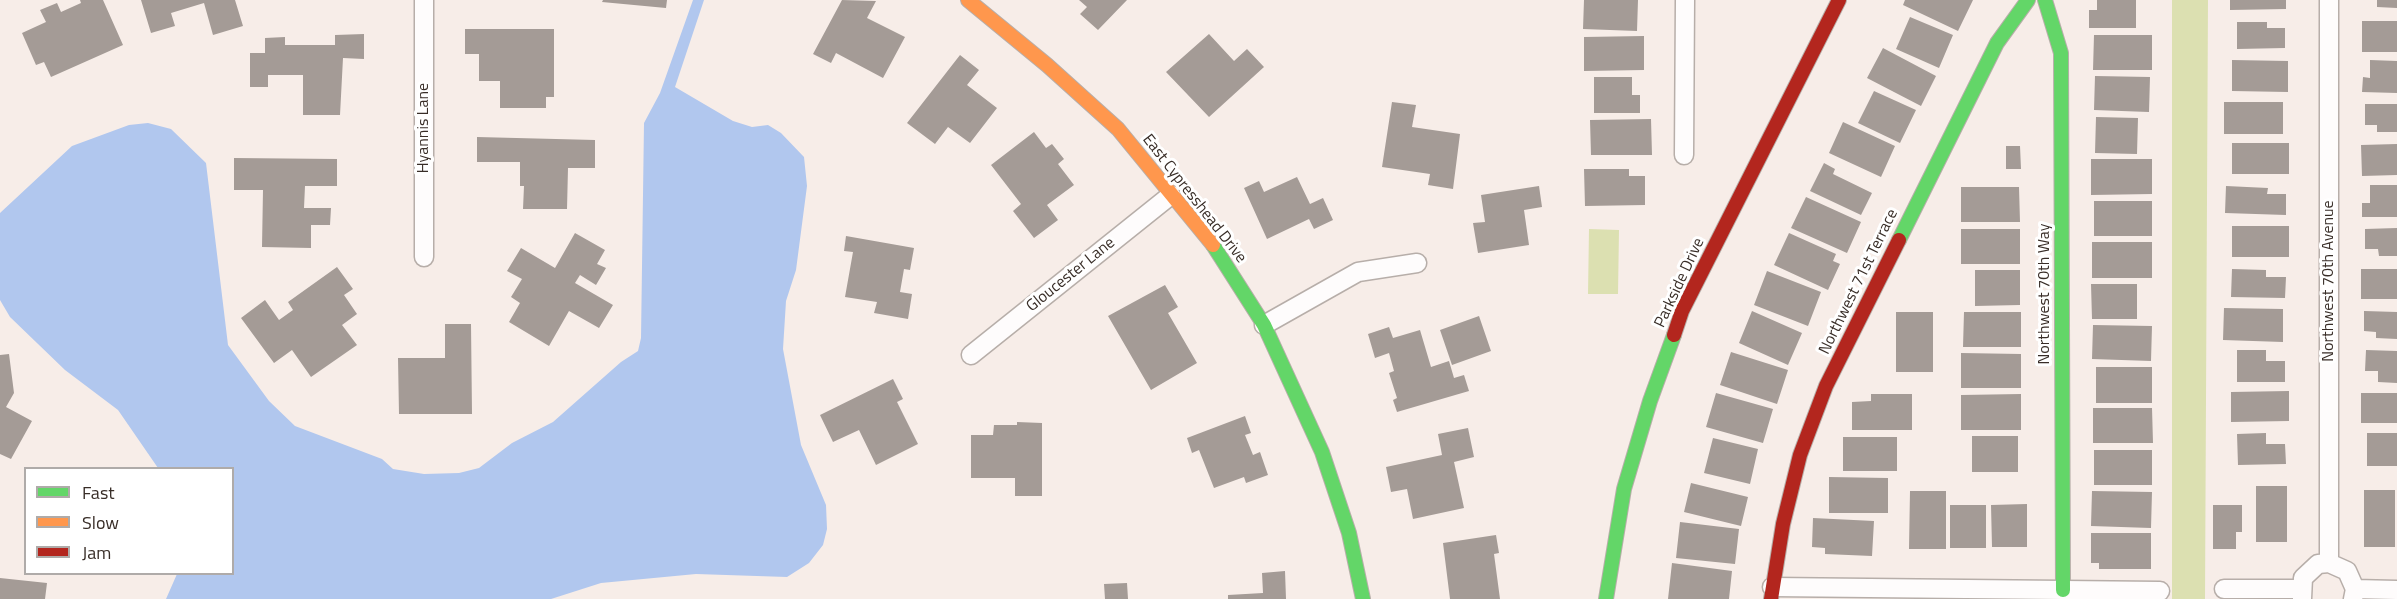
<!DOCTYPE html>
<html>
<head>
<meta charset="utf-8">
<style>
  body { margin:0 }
  #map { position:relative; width:2397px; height:599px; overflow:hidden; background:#f7ede8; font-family:"Titillium Web",sans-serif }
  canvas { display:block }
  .legend { position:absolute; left:24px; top:467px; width:210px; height:108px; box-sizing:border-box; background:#fff; border:2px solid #afaba9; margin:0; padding:8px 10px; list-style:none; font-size:18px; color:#382d27 }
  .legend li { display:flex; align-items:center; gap:12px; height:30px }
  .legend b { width:30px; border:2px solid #afaba9 }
</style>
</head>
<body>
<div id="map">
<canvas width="2397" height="599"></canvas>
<ul class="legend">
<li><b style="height:8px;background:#63d668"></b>Fast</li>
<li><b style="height:8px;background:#ff974d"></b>Slow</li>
<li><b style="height:8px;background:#b3261e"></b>Jam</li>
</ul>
</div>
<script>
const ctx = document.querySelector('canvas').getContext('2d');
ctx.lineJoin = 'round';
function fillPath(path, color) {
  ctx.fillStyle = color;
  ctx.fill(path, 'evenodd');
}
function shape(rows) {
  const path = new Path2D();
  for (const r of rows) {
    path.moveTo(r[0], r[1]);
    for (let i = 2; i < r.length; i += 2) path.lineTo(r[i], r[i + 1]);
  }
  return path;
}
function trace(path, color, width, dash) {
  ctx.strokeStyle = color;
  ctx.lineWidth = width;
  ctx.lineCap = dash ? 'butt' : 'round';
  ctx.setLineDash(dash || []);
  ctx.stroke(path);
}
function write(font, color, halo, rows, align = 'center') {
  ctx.font = font + ' "Titillium Web",sans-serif';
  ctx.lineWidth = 6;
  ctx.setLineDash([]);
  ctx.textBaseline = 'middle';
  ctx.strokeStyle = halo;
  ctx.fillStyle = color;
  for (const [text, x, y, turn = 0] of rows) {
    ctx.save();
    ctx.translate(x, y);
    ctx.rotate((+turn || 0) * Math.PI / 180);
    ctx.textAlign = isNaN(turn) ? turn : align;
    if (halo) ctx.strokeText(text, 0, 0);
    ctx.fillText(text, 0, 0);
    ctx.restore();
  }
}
fillPath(shape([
  [2172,0,2208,0,2205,599,2172,599],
  [1589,229,1619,230,1618,294,1588,294]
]), '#dce0b1');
fillPath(shape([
  [693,0,704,0,675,87,733,121,752,127,768,125,781,133,804,157,807,186,796,270,786,301,783,349,801,445,826,505,827,529,823,545,809,563,787,577,696,574,601,583,551,599,166,599,177,574,232,574,232,468,158,468,118,410,65,370,10,317,0,300,0,213,72,146,129,125,148,123,171,129,206,163,228,345,269,401,295,426,382,459,393,469,424,474,459,473,479,468,512,443,553,422,621,362,638,351,641,338,644,123,660,93]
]), '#b1c7ee');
fillPath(shape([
  [80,0,103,0,123,45,51,77,44,62,36,65,22,33,46,22,40,10,57,3,61,12,81,3],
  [141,0,235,0,243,26,213,35,204,3,171,13,175,26,151,33],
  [603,0,667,0,666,8,602,2],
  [842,0,876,1,867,18,905,37,883,78,836,53,831,63,813,54],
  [1079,0,1127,0,1098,30,1080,14,1087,7],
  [1584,0,1638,0,1637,31,1583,29],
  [1905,0,1973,0,1958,31,1903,5],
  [2097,0,2136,0,2136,28,2089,28,2089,10,2097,10],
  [2230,0,2286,0,2286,9,2230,10],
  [2377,0,2397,0,2397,8,2377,7],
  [1910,17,1953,35,1939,68,1896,49],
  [2362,21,2397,21,2397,52,2362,52],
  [2237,22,2267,22,2267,28,2285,28,2285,48,2237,49],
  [465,29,554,29,554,97,546,97,546,108,500,108,500,81,479,81,479,54,465,54],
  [364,34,364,59,343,58,340,115,303,115,303,75,268,75,268,87,250,87,250,53,265,53,265,38,285,37,285,45,335,45,335,35],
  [1209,34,1234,61,1247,49,1264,67,1209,117,1166,72],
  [2094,35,2152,35,2152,70,2093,70],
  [1644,36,1644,70,1584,71,1584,37],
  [1883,48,1936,76,1921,106,1867,78],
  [960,55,979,70,967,85,997,108,970,143,948,127,935,144,907,123],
  [2232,60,2288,61,2288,92,2232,91],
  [2370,60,2397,61,2397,93,2362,92,2363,77,2370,78],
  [2095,76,2150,77,2149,112,2094,110],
  [1594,77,1632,77,1632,95,1640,95,1640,113,1594,113],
  [1874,91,1916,110,1900,143,1858,123],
  [1392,102,1416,105,1412,127,1460,134,1453,189,1428,185,1430,174,1382,167],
  [2224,102,2283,102,2283,134,2224,134],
  [2365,104,2397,104,2397,132,2377,132,2377,125,2365,125],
  [2096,117,2138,118,2137,154,2095,153],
  [1651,119,1652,155,1591,155,1590,120],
  [1843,122,1895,146,1881,177,1829,153],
  [1034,132,1046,148,1052,144,1064,159,1058,164,1074,185,1047,205,1058,220,1034,238,1013,211,1021,204,991,165],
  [477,137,595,140,595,168,568,168,567,209,523,209,524,186,520,186,520,162,477,162],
  [2232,143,2289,143,2289,174,2232,174],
  [2397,144,2397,175,2362,176,2361,145],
  [2006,146,2020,146,2021,169,2006,169],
  [234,158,337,159,337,186,305,186,304,208,331,208,330,225,311,225,311,248,262,247,263,190,234,190],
  [2091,159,2152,159,2152,194,2091,195],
  [1824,163,1835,169,1833,174,1872,193,1861,215,1810,191],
  [1584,169,1629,169,1629,176,1645,176,1645,205,1585,206],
  [1297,177,1310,204,1323,198,1333,220,1314,229,1309,219,1267,239,1244,188,1259,181,1264,192],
  [2370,185,2397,185,2397,217,2362,217,2362,203,2370,203],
  [1539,186,1542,207,1524,210,1529,245,1478,253,1473,223,1485,222,1481,195],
  [2226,186,2268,188,2267,194,2286,194,2286,215,2225,213],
  [1961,187,2019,187,2020,222,1961,222],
  [1806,197,1861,222,1847,253,1791,228],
  [2094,201,2152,201,2152,236,2094,236],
  [2232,226,2289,226,2289,257,2232,257],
  [2397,228,2397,256,2379,256,2378,249,2365,249,2365,229],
  [1961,229,2020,229,2020,264,1961,264],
  [575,233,605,250,597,264,606,268,596,285,580,275,575,283,613,305,599,328,569,311,549,346,509,322,520,303,511,297,522,279,507,271,521,248,555,268],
  [1789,233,1836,254,1833,261,1840,264,1828,290,1774,265],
  [846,236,914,248,910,270,904,269,900,292,912,294,908,319,874,313,877,302,845,297,853,252,844,251],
  [2092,242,2152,242,2152,278,2092,278],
  [337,267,353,289,344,295,357,314,342,325,357,345,311,377,292,350,274,363,241,318,265,300,279,320,293,310,288,302],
  [2232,269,2266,270,2266,277,2286,277,2285,298,2231,297],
  [2361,269,2397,269,2397,299,2361,299],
  [1975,270,2020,270,2020,305,1975,306],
  [1767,271,1821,292,1808,326,1754,305],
  [2091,284,2137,284,2137,319,2092,319],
  [1165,285,1178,307,1168,313,1197,363,1151,390,1108,316],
  [2224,308,2283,309,2283,342,2223,340],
  [1752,311,1802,333,1788,365,1739,343],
  [2364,311,2397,312,2397,339,2376,338,2376,332,2364,331],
  [1896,312,1933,312,1933,372,1896,372],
  [1964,312,2021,312,2021,347,1963,347],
  [1479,316,1491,351,1452,365,1440,330],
  [445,324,471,324,472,414,399,414,398,358,445,358],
  [2093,325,2152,326,2151,361,2092,359],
  [1389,327,1393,338,1420,330,1431,367,1449,361,1454,378,1464,375,1469,391,1397,412,1393,400,1397,398,1389,373,1394,371,1389,353,1375,358,1368,334],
  [2237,350,2266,350,2266,361,2285,361,2285,382,2237,382],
  [2366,350,2397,351,2397,383,2378,382,2378,371,2365,371],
  [1731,352,1788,370,1777,404,1720,385],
  [1961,353,2021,354,2021,388,1961,388],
  [9,354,14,393,6,407,32,421,11,459,0,454,0,355],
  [2096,367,2152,367,2152,403,2096,403],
  [893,379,903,399,897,402,918,444,876,465,859,430,833,442,820,415],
  [2289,391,2289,421,2231,422,2231,392],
  [1716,393,1773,409,1763,443,1706,427],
  [2361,393,2397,393,2397,423,2361,423],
  [1871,394,1912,394,1912,430,1852,430,1852,402,1871,401],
  [2021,394,2021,430,1961,430,1961,395],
  [2093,408,2152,408,2153,443,2093,443],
  [1245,416,1251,433,1245,435,1253,455,1260,452,1268,475,1246,483,1244,477,1214,488,1199,450,1192,453,1187,438],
  [1017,422,1042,423,1042,496,1015,496,1015,478,971,478,971,435,993,435,994,425,1017,425],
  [1468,428,1474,457,1454,462,1464,508,1413,519,1407,489,1391,492,1386,467,1442,455,1438,434],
  [2266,433,2266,444,2285,444,2286,464,2238,465,2237,434],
  [2367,433,2397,433,2397,466,2367,466],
  [1972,436,2018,436,2018,472,1972,472],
  [1843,437,1897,437,1897,471,1843,471],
  [1713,438,1758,449,1750,484,1704,473],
  [2094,450,2152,450,2152,485,2094,485],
  [1829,477,1888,478,1888,513,1829,513],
  [1691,483,1748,497,1741,526,1684,512],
  [2256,486,2287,486,2287,542,2256,542],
  [2364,490,2395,490,2395,547,2364,547],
  [1910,491,1946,491,1946,549,1909,549],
  [2092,491,2152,492,2151,528,2091,526],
  [2027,504,2027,547,1992,547,1991,505],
  [1950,505,1986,505,1986,548,1950,548],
  [2213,505,2242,505,2242,532,2236,532,2236,549,2213,549],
  [1813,518,1874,521,1872,556,1825,554,1825,548,1812,547],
  [1680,522,1739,529,1735,564,1676,558],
  [2091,533,2151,533,2151,569,2099,569,2099,563,2091,563],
  [1496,535,1499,553,1494,554,1500,599,1450,599,1443,543],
  [1672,563,1732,571,1729,599,1668,599],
  [1285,571,1286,599,1228,599,1228,595,1263,593,1262,573],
  [0,578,47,583,45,599,0,599],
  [1127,583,1128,599,1105,599,1104,584]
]), '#a49b96');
const street = shape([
  [424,0,424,257],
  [1684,155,1685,0],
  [1264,325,1358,272,1417,263],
  [971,355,1171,195],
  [2329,563,2329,0],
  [1772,587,2160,591],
  [2224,589,2301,589],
  [2355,589,2397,590],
  [2302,599,2303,578,2318,564,2329,563,2347,571,2355,589,2353,599]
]);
const fast = shape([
  [2045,0,2061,53,2063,590],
  [1899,240,1997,43,2028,0],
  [1213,245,1264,325,1322,452,1349,533,1363,599],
  [1606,599,1624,489,1650,401,1674,335]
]);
const slow = shape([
  [968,0,1047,65,1118,129,1213,245]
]);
const jam = shape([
  [1674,335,1682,311,1839,0],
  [1771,599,1783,524,1800,455,1826,386,1899,240]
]);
trace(street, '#b7aea9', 21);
trace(fast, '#b7aea9', 16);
trace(slow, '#b7aea9', 16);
trace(jam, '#b7aea9', 16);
trace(street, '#fefcfc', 18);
trace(fast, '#63d668', 14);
trace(slow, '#ff974d', 14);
trace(jam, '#b3261e', 14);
write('16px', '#382d27', '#fff', [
  ["Hyannis Lane",424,128,-90],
  ["East Cypresshead Drive",1194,199,52],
  ["Gloucester Lane",1071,275,-39],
  ["Northwest 70th Avenue",2329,281,-90],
  ["Northwest 71st Terrace",1859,282,-64],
  ["Parkside Drive",1680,283,-65],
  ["Northwest 70th Way",2045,294,-90]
]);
</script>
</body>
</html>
